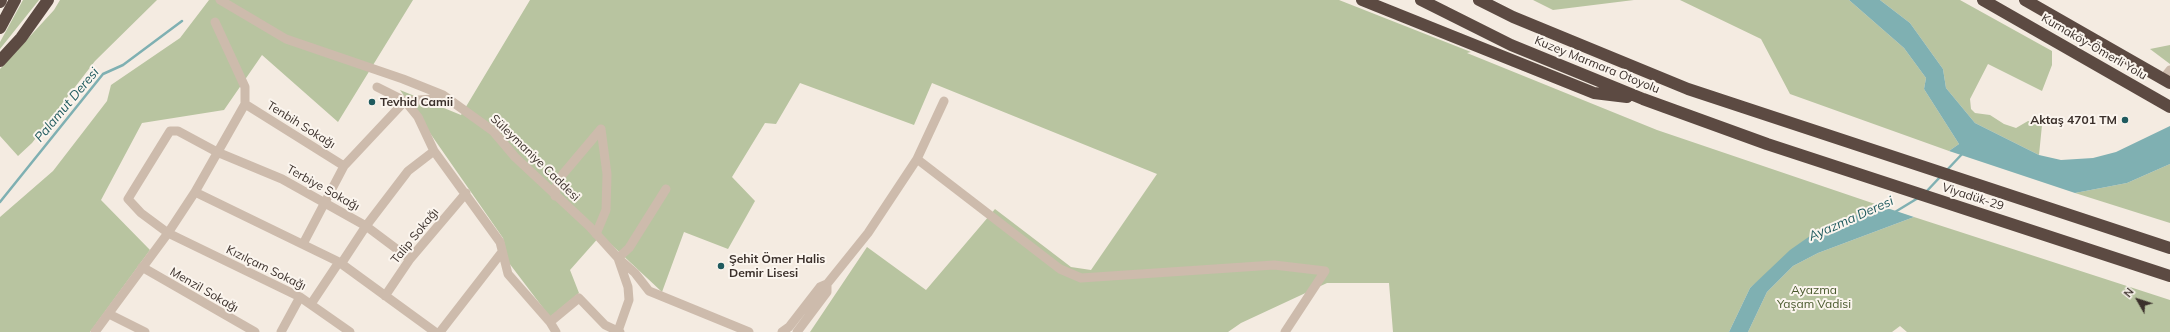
<!DOCTYPE html>
<html>
<head>
<meta charset="utf-8">
<style>
  body { margin:0 }
  #map { position:relative; width:2170px; height:332px; overflow:hidden; background:#f4ebe1; font-family:Mulish,sans-serif }
  canvas { display:block }
  .north { position:absolute; left:2118px; top:280px; width:40px; height:40px; -webkit-text-stroke:3px #fbf5ee; paint-order:stroke; rotate:309deg; font-size:11px; font-weight:700; line-height:16px; text-align:center; color:#3b302b }
  .north::after { content:''; display:block; margin:auto; width:14px; height:18px; background:#3b302b; clip-path:polygon(50% 0,100% 100%,50% 72%,0 100%) }
</style>
</head>
<body>
<div id="map">
<canvas width="2170" height="332"></canvas>
<div class="north">N</div>
</div>
<script>
const ctx = document.querySelector('canvas').getContext('2d');
ctx.lineJoin = 'round';
function fillPath(path, color) {
  ctx.fillStyle = color;
  ctx.fill(path, 'evenodd');
}
function shape(rows) {
  const path = new Path2D();
  for (const r of rows) {
    path.moveTo(r[0], r[1]);
    for (let i = 2; i < r.length; i += 2) path.lineTo(r[i], r[i + 1]);
  }
  return path;
}
function trace(path, color, width, dash) {
  ctx.strokeStyle = color;
  ctx.lineWidth = width;
  ctx.lineCap = dash ? 'butt' : 'round';
  ctx.setLineDash(dash || []);
  ctx.stroke(path);
}
function write(font, color, halo, rows, align = 'center') {
  ctx.font = font + ' Mulish,sans-serif';
  ctx.lineWidth = 4;
  ctx.setLineDash([]);
  ctx.textBaseline = 'middle';
  ctx.strokeStyle = halo;
  ctx.fillStyle = color;
  for (const [text, x, y, turn = 0] of rows) {
    ctx.save();
    ctx.translate(x, y);
    ctx.rotate((+turn || 0) * Math.PI / 180);
    ctx.textAlign = isNaN(turn) ? turn : align;
    if (halo) ctx.strokeText(text, 0, 0);
    ctx.fillText(text, 0, 0);
    ctx.restore();
  }
}
fillPath(shape([
  [23,0,39,0,0,49,0,42],
  [60,0,157,0,95,61,32,143,18,156,0,136,0,69,54,10],
  [209,0,413,0,338,122,262,55,224,110,142,123,101,200,150,250,90,332,0,332,0,217,53,171,107,101,111,85,180,38],
  [530,0,1339,0,1471,52,1467,53,1657,130,1881,206,1820,229,1750,288,1729,332,1393,332,1389,283,1327,283,1241,323,1228,332,810,332,867,247,926,290,995,209,1071,267,1091,270,1157,174,932,83,914,125,800,83,776,124,765,123,732,177,755,201,728,249,684,232,662,292,601,235,570,270,579,293,550,317,509,263,503,238,400,90,461,115],
  [1533,0,1634,0,1553,10],
  [1680,0,1849,0,1904,48,1926,78,1924,89,1959,144,1949,151,1790,94,1761,39],
  [1880,0,1960,0,2052,51,2052,65,2042,91,1988,64,1970,99,1971,109,1975,113,1990,115,2004,124,2016,128,2028,121,2042,125,2039,155,1975,123,1946,88,1943,69,1910,23],
  [2170,45,2170,64,2150,49],
  [2170,164,2170,223,2075,193,2127,183],
  [1914,217,2170,300,2170,332,1907,332,1900,326,1892,332,1748,332,1767,292,1793,266,1818,253]
]), '#b8c4a0');
fillPath(shape([
  [1849,0,1880,0,1910,23,1943,69,1946,88,1975,123,2039,155,2061,160,2093,158,2116,152,2170,126,2170,164,2127,183,2075,193,1949,151,1959,144,1924,89,1926,78,1904,48],
  [1881,206,1914,217,1818,253,1793,266,1767,292,1748,332,1729,332,1750,288,1790,250,1820,229]
]), '#7fb0b2');
trace(shape([
  [1947,170,1963,153],
  [1925,193,1941,176],
  [0,202,103,74,123,65,182,21],
  [1895,212,1918,198]
]), '#7fb0b2', 2.5);
trace(shape([
  [220,0,286,39,403,79,443,95,493,131,515,157,590,227,618,258,635,273,649,291,749,332],
  [2163,79,2170,70],
  [377,87,405,101,418,117,434,151,500,242,508,274,550,322,556,332],
  [405,101,447,98],
  [245,104,344,166],
  [917,159,1060,269,1081,278,1274,265,1325,271,1285,332],
  [195,192,339,262,435,332],
  [555,196,557,183,563,174,601,129],
  [596,234,606,210,607,174,601,129],
  [303,244,344,166,405,101],
  [341,264,366,226,408,171,434,151],
  [142,267,255,332],
  [385,296,410,259,466,193],
  [311,304,339,262],
  [109,314,145,332],
  [550,322,579,298,605,325,620,332],
  [618,331,629,300,628,287,618,258,629,248,666,189],
  [95,332,168,233,195,192,245,104,245,87,215,22],
  [281,332,300,297],
  [350,332,300,297,168,233,141,213,128,199,170,131,178,131,217,152,282,179,366,226,410,259],
  [440,332,502,252],
  [782,332,789,327,820,287,827,284,868,233,917,159,944,101],
  [797,332,827,292,827,284]
]), '#cdbbac', 9);
trace(shape([
  [1362,0,1594,93,1627,97],
  [1421,0,1511,45,1643,99,1767,144,2170,276],
  [1479,0,1513,17,1688,89,2170,248],
  [1983,0,2170,107],
  [2025,0,2170,83],
  [0,2,1,0],
  [0,28,15,0],
  [0,61,21,38,48,0]
]), '#5c4a42', 12);
for (const [x, y, r, color] of [
  [372,102,4,"#1f5a5e"],
  [2125,120,4,"#1f5a5e"],
  [721,266,4,"#1f5a5e"]
]) {
  const dot = new Path2D();
  dot.arc(x, y, r, 0, 2 * Math.PI);
  ctx.fillStyle = color;
  ctx.fill(dot);
  trace(dot, '#fbf5ee', 1.5);
}
write('12px', '#3b302b', '#fbf5ee', [
  ["Kurnaköy-Ömerli Yolu",2094,47,30],
  ["Kuzey Marmara Otoyolu",1597,65,22],
  ["Tenbih Sokağı",301,125,32],
  ["Süleymaniye Caddesi",535,158,44],
  ["Terbiye Sokağı",323,188,29],
  ["Viyadük-29",1973,197,18],
  ["Talip Sokağı",415,236,-51],
  ["Kızılçam Sokağı",266,268,26],
  ["Menzil Sokağı",204,290,30]
]);
write('bold 12px', '#3b302b', '#fbf5ee', [
  ["Tevhid Camii",380,102],
  ["Aktaş 4701 TM",2117,120,"right"],
  ["Şehit Ömer Halis",729,259],
  ["Demir Lisesi",729,273]
], 'left');
write('12px', '#4a5a2e', '#fbf5ee', [
  ["Ayazma",1814,290],
  ["Yaşam Vadisi",1814,304]
]);
write('italic 13px', '#1f5a5e', '#fbf5ee', [
  ["Palamut Deresi",67,105,-50],
  ["Ayazma Deresi",1851,219,-24]
]);
</script>
</body>
</html>
